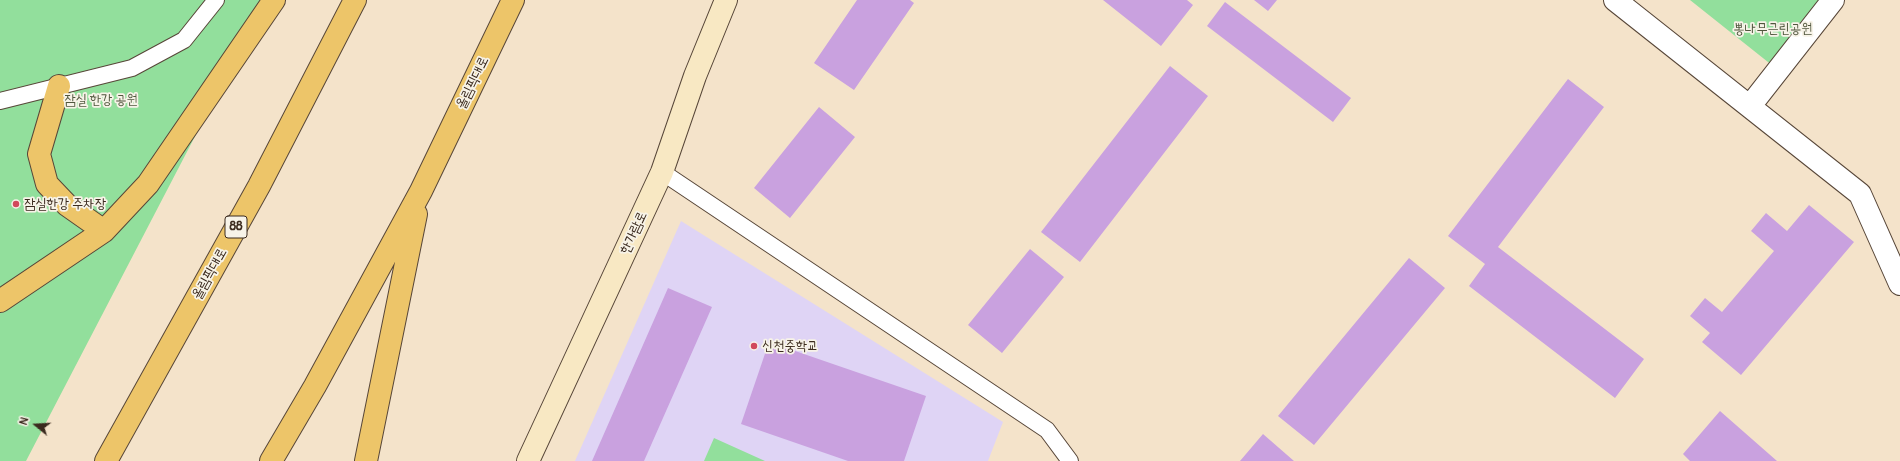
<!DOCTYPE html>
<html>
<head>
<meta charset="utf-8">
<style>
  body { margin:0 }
  #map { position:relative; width:1900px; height:461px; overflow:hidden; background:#f4e3ca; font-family:Pangolin,sans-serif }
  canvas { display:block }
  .north { position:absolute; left:16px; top:405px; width:40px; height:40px; -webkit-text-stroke:3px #f7f3e8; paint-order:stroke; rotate:288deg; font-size:11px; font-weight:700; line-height:16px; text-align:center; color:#3b2a1e }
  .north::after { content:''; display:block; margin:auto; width:14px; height:18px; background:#3b2a1e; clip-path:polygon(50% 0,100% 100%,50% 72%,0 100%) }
</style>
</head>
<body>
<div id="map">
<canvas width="1900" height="461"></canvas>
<div class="north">N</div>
</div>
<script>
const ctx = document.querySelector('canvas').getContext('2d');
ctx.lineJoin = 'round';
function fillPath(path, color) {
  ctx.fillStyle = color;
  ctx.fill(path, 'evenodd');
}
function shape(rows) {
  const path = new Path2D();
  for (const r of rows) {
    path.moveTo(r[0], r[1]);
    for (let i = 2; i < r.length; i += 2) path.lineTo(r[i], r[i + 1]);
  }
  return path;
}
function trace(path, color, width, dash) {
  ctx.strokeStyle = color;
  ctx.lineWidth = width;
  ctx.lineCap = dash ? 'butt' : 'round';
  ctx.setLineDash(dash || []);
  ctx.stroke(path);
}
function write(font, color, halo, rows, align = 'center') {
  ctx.font = font + ' Pangolin,"Poor Story",sans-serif';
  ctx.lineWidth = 3.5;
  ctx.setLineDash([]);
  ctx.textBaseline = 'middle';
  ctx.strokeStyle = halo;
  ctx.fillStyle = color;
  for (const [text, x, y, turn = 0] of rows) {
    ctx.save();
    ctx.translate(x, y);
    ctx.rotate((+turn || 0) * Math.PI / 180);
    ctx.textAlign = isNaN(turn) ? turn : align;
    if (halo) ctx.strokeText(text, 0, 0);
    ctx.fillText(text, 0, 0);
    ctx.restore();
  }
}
fillPath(shape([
  [681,221,1003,422,988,461,575,461]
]), '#dfd4f5');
fillPath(shape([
  [0,0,266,0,26,461,0,461],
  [1690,0,1833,0,1778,70],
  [714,438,765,461,704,461]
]), '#92df9c');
fillPath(shape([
  [857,0,910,0,914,3,854,90,814,63],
  [1103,0,1187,0,1193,5,1161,46],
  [1254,0,1277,0,1268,11],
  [1225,2,1351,98,1333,122,1207,26],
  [1170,66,1208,96,1080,262,1041,232],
  [1568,79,1604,107,1498,247,1644,359,1615,398,1469,286,1485,264,1448,236],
  [819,107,855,137,790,218,754,188],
  [1809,205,1854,242,1741,375,1702,342,1710,333,1690,316,1705,298,1722,312,1774,251,1751,231,1766,213,1787,231],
  [1030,249,1064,277,1002,353,968,325],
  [1409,258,1445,288,1314,445,1278,416],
  [668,288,712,307,644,461,592,461],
  [769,342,926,396,904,461,848,461,741,424],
  [1720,411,1777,461,1690,461,1683,454],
  [1263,434,1294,461,1240,461]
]), '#c9a1df');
const lane = shape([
  [0,101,132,68,184,40,216,0],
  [662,172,1047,430,1070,461]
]);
const street = shape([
  [1615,0,1860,194,1900,284],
  [1750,106,1833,0]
]);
const secondary = shape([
  [528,461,662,172,695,76,726,0]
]);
const highway = shape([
  [59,86,39,154,47,184,67,205,104,231],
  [0,301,104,231,148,184,274,0],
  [106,461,259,186,355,0],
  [271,461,315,386,421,191,513,0],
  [366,461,416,214]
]);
trace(lane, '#574638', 18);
trace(street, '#574638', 24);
trace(secondary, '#574638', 24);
trace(highway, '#574638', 24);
trace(lane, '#fff', 16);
trace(street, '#fff', 22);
trace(secondary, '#f8e8c3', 22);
trace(highway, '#edc569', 22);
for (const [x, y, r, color] of [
  [16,204,4,"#d1495b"],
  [754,346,4,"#d1495b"]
]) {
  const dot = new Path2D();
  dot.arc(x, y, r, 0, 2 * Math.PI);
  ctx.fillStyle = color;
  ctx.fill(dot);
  trace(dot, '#f7f3e8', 1.5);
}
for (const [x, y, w] of [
  [236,227,22]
]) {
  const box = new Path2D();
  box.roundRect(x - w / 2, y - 11, w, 22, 3);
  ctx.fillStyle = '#f7f3e8';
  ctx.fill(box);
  trace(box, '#3b2a1e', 1);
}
write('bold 13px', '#3b2a1e', null, [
  ["88",236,227]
]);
write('14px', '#51573e', '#f7f3e8', [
  ["뽕나무근린공원",1773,29],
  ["잠실 한강 공원",101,100]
]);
write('14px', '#3b2a1e', '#f7f3e8', [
  ["올림픽대로",473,83,-64],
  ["한가람로",634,233,-65],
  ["올림픽대로",210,274,-61]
]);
write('14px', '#3b2a1e', '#f7f3e8', [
  ["잠실한강 주차장",24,204],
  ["신천중학교",762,346]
], 'left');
</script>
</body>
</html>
